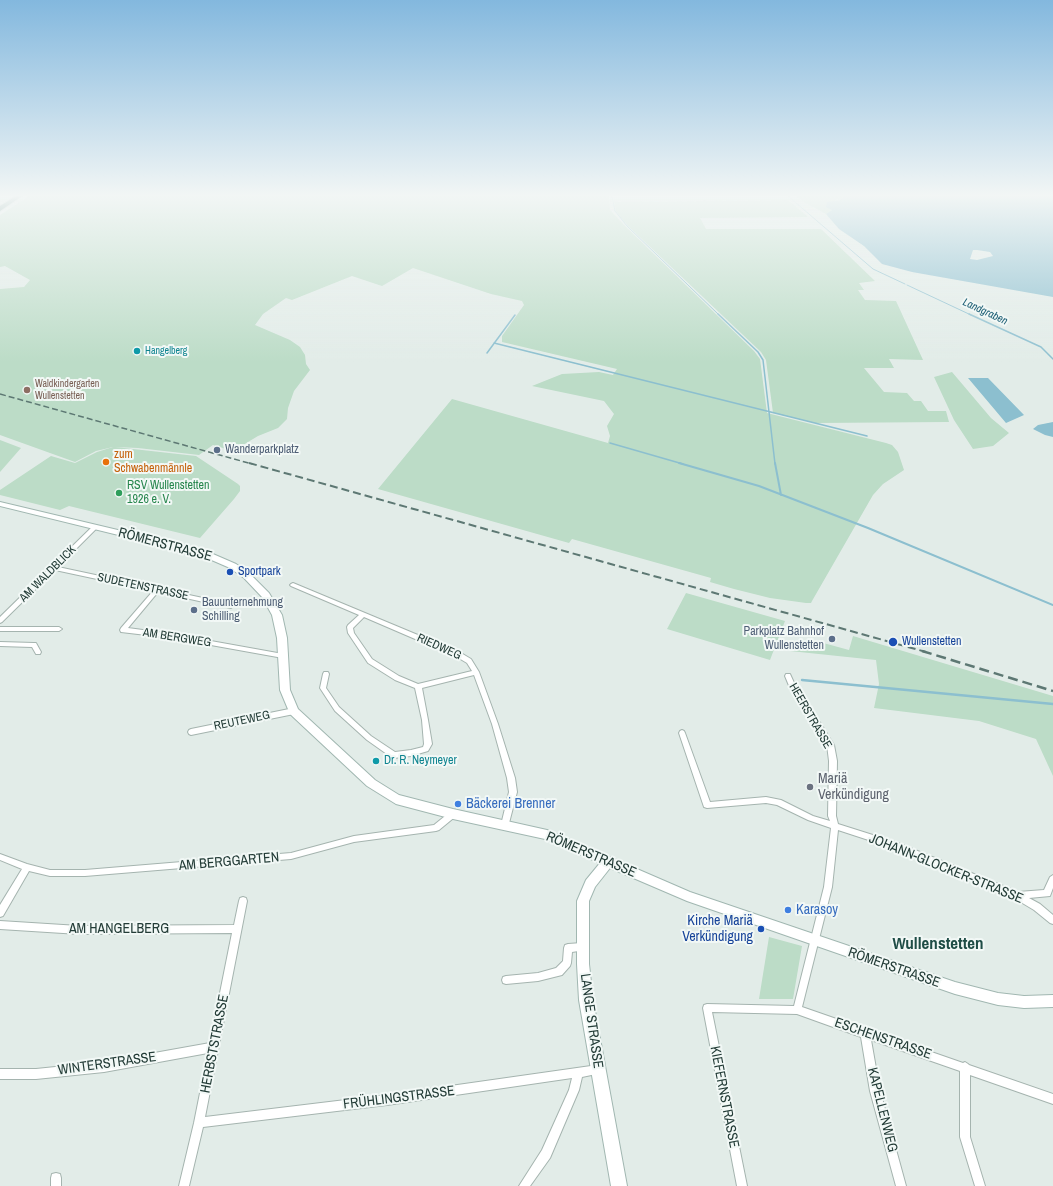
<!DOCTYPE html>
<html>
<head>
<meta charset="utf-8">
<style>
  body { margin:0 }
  canvas { display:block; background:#e2ece8 }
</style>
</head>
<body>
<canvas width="1053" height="1186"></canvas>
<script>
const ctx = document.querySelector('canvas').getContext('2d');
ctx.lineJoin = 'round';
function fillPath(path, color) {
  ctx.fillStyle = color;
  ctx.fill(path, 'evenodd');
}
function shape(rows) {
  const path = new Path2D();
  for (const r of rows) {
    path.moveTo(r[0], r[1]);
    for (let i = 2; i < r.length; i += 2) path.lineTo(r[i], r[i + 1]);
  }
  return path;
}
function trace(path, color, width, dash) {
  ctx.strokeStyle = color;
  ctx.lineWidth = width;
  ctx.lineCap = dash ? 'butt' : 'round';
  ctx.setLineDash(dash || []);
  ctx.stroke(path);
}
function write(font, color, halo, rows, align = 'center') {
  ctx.font = font + ' "Archivo Narrow",sans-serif';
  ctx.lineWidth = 4;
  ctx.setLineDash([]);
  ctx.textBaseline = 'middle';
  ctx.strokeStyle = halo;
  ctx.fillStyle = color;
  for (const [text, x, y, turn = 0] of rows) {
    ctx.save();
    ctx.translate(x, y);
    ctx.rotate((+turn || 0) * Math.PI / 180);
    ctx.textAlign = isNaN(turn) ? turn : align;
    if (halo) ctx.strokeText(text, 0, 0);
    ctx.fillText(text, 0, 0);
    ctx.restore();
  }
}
fillPath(shape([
  [29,196,609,196,610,210,624,225,754,351,760,359,767,413,886,443,892,445,898,452,904,470,883,484,873,495,812,601,811,603,806,603,770,598,734,589,710,582,711,578,572,539,569,543,378,489,452,399,608,443,610,436,607,426,614,414,604,401,532,386,562,374,599,372,613,375,617,369,502,342,502,336,524,305,522,301,491,294,413,268,382,286,352,276,292,300,286,298,263,314,255,325,290,340,300,347,305,355,306,364,310,370,294,391,288,408,287,419,278,428,258,436,233,451,213,445,199,455,138,448,115,447,196,456,238,484,240,486,240,491,234,499,200,538,69,506,60,510,0,495,0,490,51,456,75,463,97,452,113,447,96,451,75,462,0,435,0,289,24,287,30,280,5,266,0,267,0,215],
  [796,196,845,196,846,197,840,200,836,199,832,210,826,214,802,201],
  [788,200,808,217,700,218,706,229,821,229,875,281,859,283,864,290,858,290,865,300,896,301,923,360,889,359,894,368,864,368,884,392,907,393,914,401,921,401,928,411,946,411,949,422,815,423,773,413,766,360,761,352,628,226,616,212,614,202],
  [952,372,991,418,1009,433,993,446,973,449,954,420,934,377],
  [0,440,21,448,0,472],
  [686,593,785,621,770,660,667,629],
  [853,636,1053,696,1053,776,1036,739,979,721,874,708,879,684,876,660,790,651,792,644,807,647,811,641,816,641,849,650],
  [769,937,802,946,793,999,759,999]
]), '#bcdcc7');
fillPath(shape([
  [845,196,1053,196,1053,297,912,272,882,264,864,246,839,229,826,214,832,210,826,207,827,202,840,200],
  [977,250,990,252,993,256,977,260,970,259,973,250],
  [968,378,988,378,1024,415,1006,423],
  [1053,422,1053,437,1045,435,1033,429,1038,425]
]), '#8cbfcf');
trace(shape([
  [612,196,615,211],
  [788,196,873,269,905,284],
  [615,211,627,226,719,315],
  [907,285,971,315]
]), '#8cbfcf', 1);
trace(shape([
  [718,314,758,352,763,360,775,464],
  [969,314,1041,347,1053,359],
  [494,343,867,436],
  [487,353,515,315],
  [610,443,683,464]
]), '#8cbfcf', 1.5);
trace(shape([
  [679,463,759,486,868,528,1053,605],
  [775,463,781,495]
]), '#8cbfcf', 2);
trace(shape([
  [802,680,1053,704]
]), '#8cbfcf', 2.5);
const street = shape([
  [95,525,98,527,58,567,231,604,234,606,231,608,158,592,128,628,172,634,283,654,285,654,286,656,285,658,283,658,172,638,121,632,120,630,121,628,153,591,55,570,2,622,0,623,0,617,93,526,95,525],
  [293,583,461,653,471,659,479,672,498,724,515,778,517,792,508,827,505,828,502,827,501,825,509,792,507,778,492,724,474,675,422,688,428,720,432,744,428,751,411,756,394,758,391,757,367,740,335,711,320,688,323,674,324,672,328,672,329,674,326,688,339,707,371,736,395,752,411,750,423,747,424,744,422,720,415,688,395,680,368,663,348,633,347,627,348,625,359,615,291,586,290,585,291,584,293,583],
  [364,617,457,657,467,663,472,671,418,684,399,676,372,659,354,633,353,628,364,617],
  [0,627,59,627,62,629,59,631,0,631,0,627],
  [0,642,34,643,36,643,41,652,40,654,36,654,32,647,0,646,0,642],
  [786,674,790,674,795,685,816,716,834,745,837,761,836,816,838,824,898,843,1018,892,1044,890,1050,877,1053,875,1053,888,1050,896,1029,898,1040,904,1053,915,1053,924,1050,923,1034,910,1014,898,893,848,838,830,832,887,802,1007,963,1063,965,1062,968,1064,969,1065,1053,1094,1053,1104,970,1075,970,1137,985,1186,975,1186,960,1137,960,1071,871,1040,880,1091,906,1186,896,1186,870,1091,861,1037,797,1014,712,1012,747,1186,737,1186,703,1008,704,1005,707,1004,794,1006,824,887,831,828,808,820,777,805,766,803,707,808,704,807,679,733,680,731,682,730,684,731,685,733,710,802,766,797,781,800,813,816,830,821,828,816,829,761,827,745,812,720,790,688,785,676,786,674],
  [294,708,296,709,297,711,296,713,294,714,191,735,189,734,188,732,189,730,191,729,294,708],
  [453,811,456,812,457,814,456,816,439,830,436,831,354,842,291,859,85,876,50,876,29,871,3,916,0,917,0,905,22,869,0,860,0,854,27,864,50,870,85,870,291,853,354,836,434,825,450,812,453,811],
  [243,897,246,898,247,901,205,1117,387,1095,598,1065,601,1067,603,1070,601,1073,582,1077,579,1090,550,1158,530,1186,519,1186,542,1150,569,1090,572,1078,387,1105,203,1127,189,1186,179,1186,194,1123,208,1053,104,1072,36,1079,0,1079,0,1069,36,1069,104,1062,210,1043,232,933,79,934,0,929,0,921,79,926,234,925,239,901,240,898,243,897],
  [582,943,585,944,586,947,585,950,572,952,571,963,570,966,562,975,538,981,506,984,503,983,502,980,503,977,506,976,538,973,556,968,563,961,564,948,565,945,568,944,582,943],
  [56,1173,60,1174,61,1178,61,1186,51,1186,51,1178,52,1174,56,1173]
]);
const secondary = shape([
  [0,502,206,551,236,564,250,574,269,593,282,615,287,638,290,690,298,709,375,780,399,795,453,809,547,830,690,892,955,982,998,993,1024,996,1053,995,1053,1007,1024,1008,998,1005,955,994,687,901,610,868,595,887,589,901,589,964,593,1000,627,1186,611,1186,579,1000,577,964,577,901,586,880,600,863,545,839,453,819,396,804,367,786,290,714,280,690,277,638,272,615,262,597,244,578,230,568,200,555,0,506,0,502]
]);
const highway = shape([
  [16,196,22,196,0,211,0,206,16,196]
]);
trace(street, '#a5b4af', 2);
trace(secondary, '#a1b7b1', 2);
trace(highway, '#c1c8c7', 2);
fillPath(street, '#fff');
fillPath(secondary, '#fff');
fillPath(highway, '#306760');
trace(shape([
  [0,394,252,464]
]), '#5d7873', 1.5, [6, 3]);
trace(shape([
  [249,463,926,652]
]), '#5d7873', 2, [8, 4]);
trace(shape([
  [922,651,1053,691]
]), '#5d7873', 2.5, [10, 5]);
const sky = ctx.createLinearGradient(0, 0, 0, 362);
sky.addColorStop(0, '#83b8de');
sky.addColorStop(0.54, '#f2f6f5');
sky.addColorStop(1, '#f2f6f500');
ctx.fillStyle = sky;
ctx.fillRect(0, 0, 1053, 362);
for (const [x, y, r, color] of [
  [137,351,4,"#0f9aa8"],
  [27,390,4,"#8d6e63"],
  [217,450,4,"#5c6f8a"],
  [106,462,4,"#e8710a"],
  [119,493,4,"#2e9e5b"],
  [230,572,4,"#1a4fb4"],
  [194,610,4,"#5c6f8a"],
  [832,639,4,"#5c6f8a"],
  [893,642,5,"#1a4fb4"],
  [376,761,4,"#0f9aa8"],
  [810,787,4,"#6b7280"],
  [458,804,4,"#3f7fe0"],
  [788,910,4,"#3f7fe0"],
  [761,929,4,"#1a4fb4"]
]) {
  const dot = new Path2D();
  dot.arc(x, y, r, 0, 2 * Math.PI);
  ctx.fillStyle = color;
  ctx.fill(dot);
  trace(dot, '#f2f8f6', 1.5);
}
write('10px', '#0d838f', '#f2f8f6', [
  ["Hangelberg",145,351]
], 'left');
write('10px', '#785e54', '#f2f8f6', [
  ["Waldkindergarten",35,384],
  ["Wullenstetten",35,396]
], 'left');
write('italic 11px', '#1f6076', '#f2f8f6', [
  ["Landgraben",985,312,25]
]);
write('12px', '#4e5e75', '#f2f8f6', [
  ["Wanderparkplatz",225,450],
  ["Bauunternehmung",202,603],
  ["Schilling",202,617],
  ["Parkplatz Bahnhof",824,632,"right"],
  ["Wullenstetten",824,646,"right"]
], 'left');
write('12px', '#c56008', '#f2f8f6', [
  ["zum",114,455],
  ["Schwabenmännle",114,469]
], 'left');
write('12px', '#27864d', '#f2f8f6', [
  ["RSV Wullenstetten",127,486],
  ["1926 e. V.",127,500]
], 'left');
write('12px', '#164399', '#f2f8f6', [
  ["Sportpark",238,572],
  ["Wullenstetten",902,642]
], 'left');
write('12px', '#233c37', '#f2f8f6', [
  ["AM WALDBLICK",48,574,-45],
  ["SUDETENSTRASSE",143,587,12],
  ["AM BERGWEG",177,638,9],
  ["RIEDWEG",439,647,24],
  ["HEERSTRASSE",810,716,60],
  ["REUTEWEG",242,721,-12]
]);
write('12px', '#0d838f', '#f2f8f6', [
  ["Dr. R. Neymeyer",384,761]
], 'left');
write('14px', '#233c37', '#f2f8f6', [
  ["RÖMERSTRASSE",165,545,15],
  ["RÖMERSTRASSE",591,855,23],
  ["AM BERGGARTEN",229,862,-5],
  ["JOHANN-GLOCKER-STRASSE",946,869,22],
  ["AM HANGELBERG",119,929],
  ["RÖMERSTRASSE",894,968,19],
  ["LANGE STRASSE",591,1021,82],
  ["ESCHENSTRASSE",883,1039,19],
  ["HERBSTSTRASSE",215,1044,-79],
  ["WINTERSTRASSE",107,1064,-8],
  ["KIEFERNSTRASSE",724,1097,79],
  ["FRÜHLINGSTRASSE",399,1098,-7],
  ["KAPELLENWEG",882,1110,76]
]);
write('14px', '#5b616d', '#f2f8f6', [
  ["Mariä",818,779],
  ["Verkündigung",818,795]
], 'left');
write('14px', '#366cbe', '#f2f8f6', [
  ["Bäckerei Brenner",466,804],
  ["Karasoy",796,910]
], 'left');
write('14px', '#164399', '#f2f8f6', [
  ["Kirche Mariä",753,921],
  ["Verkündigung",753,937]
], 'right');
write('bold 17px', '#1f4d46', '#f2f8f6', [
  ["Wullenstetten",938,944]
]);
</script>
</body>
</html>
